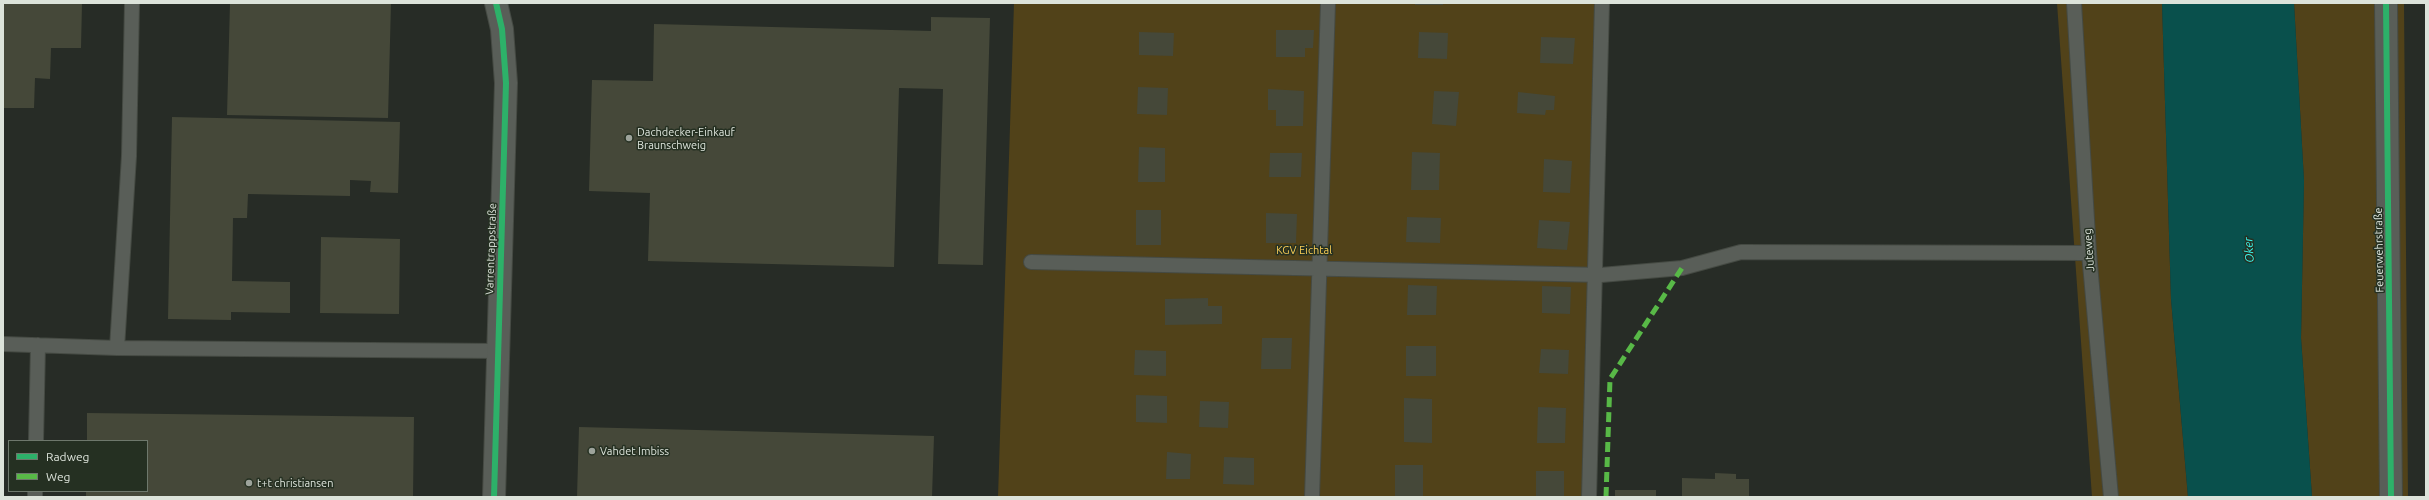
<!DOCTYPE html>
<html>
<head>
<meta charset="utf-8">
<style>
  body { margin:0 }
  #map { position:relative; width:2429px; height:500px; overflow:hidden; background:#272c26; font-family:Ubuntu,sans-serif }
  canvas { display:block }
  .frame { position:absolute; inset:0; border:4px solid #dce3da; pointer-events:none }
  .legend { position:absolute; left:8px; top:440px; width:140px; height:52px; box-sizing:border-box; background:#253022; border:1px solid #6e786c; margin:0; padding:5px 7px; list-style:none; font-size:12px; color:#dce3da }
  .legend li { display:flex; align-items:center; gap:8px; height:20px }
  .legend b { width:20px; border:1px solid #6e786c }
</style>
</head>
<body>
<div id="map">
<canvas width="2429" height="500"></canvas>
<div class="frame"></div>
<ul class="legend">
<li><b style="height:5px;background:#2db169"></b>Radweg</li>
<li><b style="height:5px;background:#58b947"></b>Weg</li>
</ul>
</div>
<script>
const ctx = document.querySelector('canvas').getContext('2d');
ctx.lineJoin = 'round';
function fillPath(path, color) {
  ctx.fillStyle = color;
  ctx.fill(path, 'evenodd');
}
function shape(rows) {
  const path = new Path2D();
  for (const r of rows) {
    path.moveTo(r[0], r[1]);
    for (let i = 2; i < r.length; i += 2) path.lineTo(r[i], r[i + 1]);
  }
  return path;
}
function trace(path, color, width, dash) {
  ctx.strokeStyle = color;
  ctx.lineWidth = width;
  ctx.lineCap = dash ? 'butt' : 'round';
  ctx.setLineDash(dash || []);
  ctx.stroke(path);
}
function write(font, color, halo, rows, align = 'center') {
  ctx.font = font + ' Ubuntu,sans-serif';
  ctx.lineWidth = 3;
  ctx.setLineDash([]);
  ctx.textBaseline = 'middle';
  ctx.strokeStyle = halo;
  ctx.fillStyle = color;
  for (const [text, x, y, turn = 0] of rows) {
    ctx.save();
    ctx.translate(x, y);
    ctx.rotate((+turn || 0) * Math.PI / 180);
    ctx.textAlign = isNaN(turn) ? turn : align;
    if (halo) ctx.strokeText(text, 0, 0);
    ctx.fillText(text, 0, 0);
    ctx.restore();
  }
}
fillPath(shape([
  [1014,3,1609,3,1596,497,998,497],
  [2057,3,2162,3,2171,299,2188,497,2092,497],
  [2294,3,2404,3,2408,497,2312,497,2301,338,2304,181]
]), '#514219');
fillPath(shape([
  [2162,3,2294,3,2304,181,2301,338,2312,497,2188,497,2171,299]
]), '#09504c');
fillPath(shape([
  [3,3,82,3,81,48,51,48,50,79,35,78,34,108,3,108],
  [230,3,391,3,388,118,227,115],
  [1415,3,1443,3,1443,5,1415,5],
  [931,17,990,18,983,265,938,264,943,89,899,88,894,267,648,261,650,193,589,191,592,80,653,81,654,24,931,31],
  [1276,30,1314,30,1313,48,1305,48,1305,57,1276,57],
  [1139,32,1174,33,1173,56,1139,55],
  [1419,32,1448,33,1447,59,1418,58],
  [1541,37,1575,38,1573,64,1540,63],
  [1138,87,1168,88,1167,115,1137,114],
  [1268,89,1304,91,1303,126,1276,126,1276,110,1268,110],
  [1434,91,1459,92,1456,126,1432,124],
  [1518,92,1555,96,1554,110,1546,110,1545,115,1517,113],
  [172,117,400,122,398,193,370,192,371,181,350,180,350,196,248,194,247,218,233,218,232,281,290,282,290,313,231,312,231,320,168,319],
  [1139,147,1165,148,1165,182,1138,182],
  [1412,152,1440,153,1439,190,1411,190],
  [1270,153,1302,153,1301,177,1269,177],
  [1544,159,1572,161,1570,193,1543,192],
  [1136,210,1161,210,1161,245,1136,245],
  [1266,213,1297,214,1296,243,1266,243],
  [1407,217,1441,218,1440,243,1406,242],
  [1539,220,1570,222,1567,250,1537,248],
  [321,237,400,239,399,314,320,313],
  [1408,285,1437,286,1436,315,1407,315],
  [1542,286,1571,287,1570,314,1542,313],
  [1208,298,1208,306,1222,306,1222,324,1165,325,1165,299],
  [1262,338,1292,338,1291,369,1261,369],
  [1406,346,1436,346,1436,376,1406,376],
  [1541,349,1569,350,1568,374,1539,373],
  [1135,350,1166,351,1166,376,1134,375],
  [1136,395,1167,396,1167,423,1136,422],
  [1404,398,1432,399,1432,443,1404,442],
  [1200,401,1229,402,1228,428,1199,427],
  [1538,407,1566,408,1565,443,1537,443],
  [87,413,414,417,413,497,86,497,86,491,147,491,147,441,87,441],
  [579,427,934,436,932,497,577,497],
  [1167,452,1191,454,1190,479,1166,479],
  [1224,457,1254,458,1254,485,1223,484],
  [1395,465,1423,465,1423,497,1395,497],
  [1536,471,1564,471,1564,497,1536,497],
  [1715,473,1736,474,1736,479,1749,479,1749,497,1682,497,1682,478,1715,479],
  [1615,490,1656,490,1656,497,1615,497]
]), '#454839');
const lane = shape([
  [2074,3,2089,253,2111,497],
  [1031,262,1601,275,1682,268,1741,252,2089,253],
  [3,344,117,348,129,156,132,3],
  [117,348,498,351],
  [36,441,38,345],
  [35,497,35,491],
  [1312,497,1328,3],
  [1589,497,1602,3]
]);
const street = shape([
  [2386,3,2391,497],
  [494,497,506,83,502,29,496,3]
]);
trace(lane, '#454a43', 16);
trace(street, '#454a43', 24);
trace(lane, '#595e58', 14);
trace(street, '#595e58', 22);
trace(shape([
  [1606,497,1610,379,1682,268]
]), '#58b947', 5, [10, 5]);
trace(shape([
  [2386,3,2391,497],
  [494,497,506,83,502,29,496,3]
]), '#2db169', 6);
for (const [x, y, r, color] of [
  [629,138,4,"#9da39b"],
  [592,451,4,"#9da39b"],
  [249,483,4,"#9da39b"]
]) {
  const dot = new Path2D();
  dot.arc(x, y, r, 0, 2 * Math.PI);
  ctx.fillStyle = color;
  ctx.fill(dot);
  trace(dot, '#253022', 1.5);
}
write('11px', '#dce3da', '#253022', [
  ["Dachdecker-Einkauf",637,132],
  ["Braunschweig",637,145],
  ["Vahdet Imbiss",600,451],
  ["t+t christiansen",257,483]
], 'left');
write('11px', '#dce3da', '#253022', [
  ["Varrentrappstraße",491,249,-88],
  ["Juteweg",2089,250,-94],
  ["Feuerwehrstraße",2379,250,-91]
]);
write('11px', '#f7cc55', '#253022', [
  ["KGV Eichtal",1304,250]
]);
write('italic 12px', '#3af5eb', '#253022', [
  ["Oker",2249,250,-93]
]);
</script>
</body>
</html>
